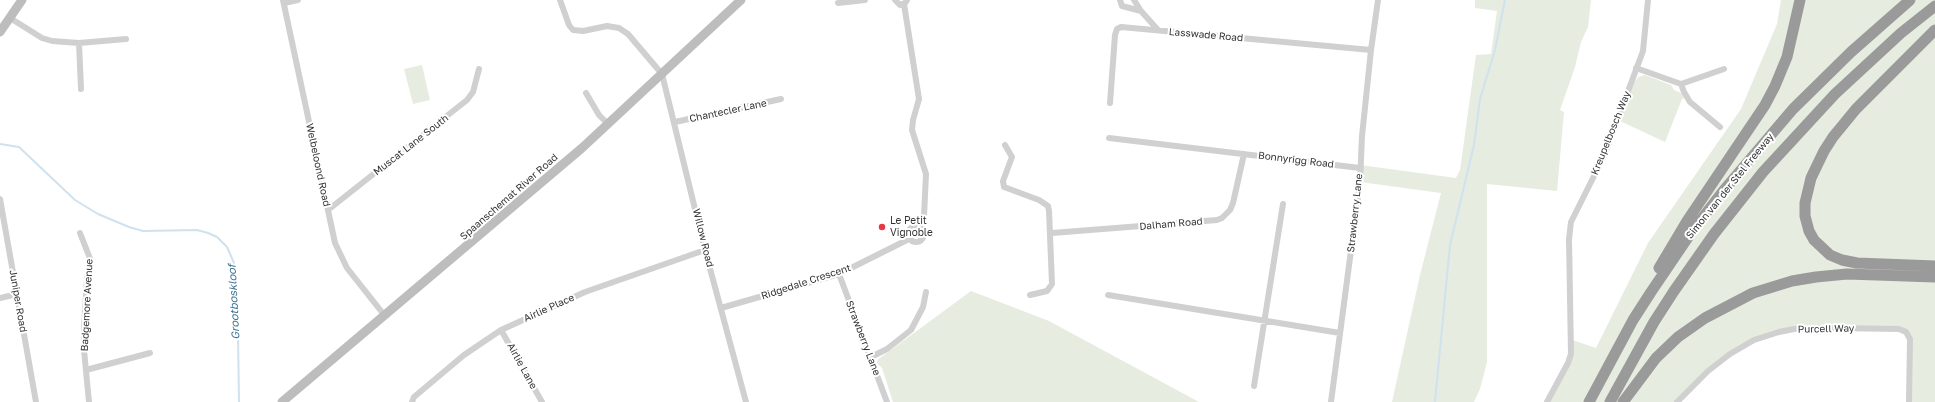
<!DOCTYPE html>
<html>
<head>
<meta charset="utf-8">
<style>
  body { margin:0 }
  canvas { display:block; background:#fff }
</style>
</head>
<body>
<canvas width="1935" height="402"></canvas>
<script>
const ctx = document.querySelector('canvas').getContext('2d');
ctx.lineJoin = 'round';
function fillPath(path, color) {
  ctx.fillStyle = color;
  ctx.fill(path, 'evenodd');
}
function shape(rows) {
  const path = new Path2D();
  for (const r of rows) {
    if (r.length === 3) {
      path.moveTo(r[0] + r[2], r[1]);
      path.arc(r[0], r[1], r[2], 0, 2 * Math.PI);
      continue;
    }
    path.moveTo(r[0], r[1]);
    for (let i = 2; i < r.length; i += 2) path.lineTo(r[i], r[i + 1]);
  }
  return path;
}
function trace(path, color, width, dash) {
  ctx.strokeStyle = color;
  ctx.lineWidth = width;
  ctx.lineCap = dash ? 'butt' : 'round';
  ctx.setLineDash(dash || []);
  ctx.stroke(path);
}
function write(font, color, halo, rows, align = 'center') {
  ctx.font = font + ' "Golos Text",sans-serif';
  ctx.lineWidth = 4;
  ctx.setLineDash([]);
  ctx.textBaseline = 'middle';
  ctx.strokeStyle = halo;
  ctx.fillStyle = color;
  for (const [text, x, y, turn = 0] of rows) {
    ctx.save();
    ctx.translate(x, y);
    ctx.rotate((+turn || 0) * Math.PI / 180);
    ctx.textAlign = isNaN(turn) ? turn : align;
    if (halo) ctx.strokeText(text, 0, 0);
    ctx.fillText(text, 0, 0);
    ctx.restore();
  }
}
fillPath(shape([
  [1475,0,1591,0,1588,27,1581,42,1575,67,1560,110,1564,112,1557,191,1487,184,1487,362,1480,389,1474,402,1392,402,1420,275,1441,193,1360,182,1360,165,1456,178,1460,170,1476,55,1491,54,1497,11,1475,8],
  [1781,0,1935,0,1935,402,1909,402,1910,339,1899,329,1779,332,1730,354,1677,402,1547,402,1568,363,1572,340,1596,348,1648,243,1741,109,1777,24],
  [422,65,430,100,413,104,404,69],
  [1645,75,1671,85,1674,90,1681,93,1684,98,1682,99,1665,142,1620,121,1635,81,1639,77],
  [971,291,1049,321,1199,402,893,402,882,368,876,362,880,358]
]), '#e6ecdf');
trace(shape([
  [0,144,19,147,75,200,98,214,129,227,143,231,197,230,208,233,217,237,227,247,234,263,238,333,239,402],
  [1435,402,1450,245,1474,145,1480,99,1495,50,1505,0]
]), '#cfe2ee', 2);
trace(shape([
  [283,0,335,243,347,268,385,316],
  [560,0,569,25,573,30,583,31,607,26,619,28,628,34,662,74,705,250,746,402],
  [895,0,900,5,905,3,907,0],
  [1120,0,1122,6,1141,11,1158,30],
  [1134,0,1141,11],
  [284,3,298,0],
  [838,3,865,0],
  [904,4,919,99,913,120,912,130,926,174,924,216,920,226],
  [10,18,42,38,52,41,79,43,126,39],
  [79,43,81,89],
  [1636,68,1681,84,1724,69],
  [1681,84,1684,92,1690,102,1720,127],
  [586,93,599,115,608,124],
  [1110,103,1115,35,1117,29,1121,27,1371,50],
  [675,122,781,99],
  [1109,138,1360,168],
  [1005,145,1012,157,1003,181,1004,187,1039,200,1048,206,1049,211,1052,284,1047,291,1030,295],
  [0,199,36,402],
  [328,210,467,100,473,92,479,69],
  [916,234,8],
  [80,233,91,261,87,278,84,329,84,350,89,402],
  [1052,233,1217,220,1222,218,1230,210,1233,203,1244,154],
  [839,274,887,402],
  [1108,295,1340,333],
  [0,298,17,294],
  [721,308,839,274,909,239],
  [501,330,542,402],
  [871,357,887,349,911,330,923,307,926,292],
  [86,370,150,353],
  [1254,386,1283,204],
  [412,402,414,397,464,355,501,330,585,292,705,250],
  [1331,402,1360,182,1362,136,1371,50,1378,0],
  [1547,402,1568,363,1571,354,1569,239,1571,222,1604,156,1643,51,1648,0],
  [1677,402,1708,371,1730,354,1754,340,1779,332,1794,329,1832,328,1899,329,1906,332,1910,339,1909,402]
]), '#d0d0d0', 6);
trace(shape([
  [0,32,22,0],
  [282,402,582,148,741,0]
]), '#bdbdbd', 9);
trace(shape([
  [1935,30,1856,109,1833,137,1824,151,1811,178,1805,203,1805,216,1809,231,1814,240,1830,255,1842,260,1857,263,1935,266],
  [1659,268,1687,221,1765,105,1775,86,1787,57,1800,0],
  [1589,402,1633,320,1651,292,1693,230,1724,190,1793,109,1851,52,1910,0],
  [1610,402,1654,322,1674,291,1714,234,1763,172,1835,94,1901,33,1935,6],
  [1623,402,1656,358,1678,337,1705,318,1753,293,1792,281,1816,277,1847,274,1935,277]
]), '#9a9a9a', 11);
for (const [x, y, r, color] of [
  [882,227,4,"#e63946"]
]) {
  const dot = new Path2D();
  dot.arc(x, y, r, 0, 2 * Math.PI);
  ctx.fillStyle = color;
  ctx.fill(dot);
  trace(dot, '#fff', 1.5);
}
write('10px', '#333', '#fff', [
  ["Lasswade Road",1206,35,5],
  ["Chantecler Lane",728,111,-12],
  ["Kreupelbosch Way",1611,133,-68],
  ["Muscat Lane South",411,145,-38],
  ["Bonnyrigg Road",1296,160,7],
  ["Welbeloond Road",318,165,78],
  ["Simon van der Stel Freeway",1730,186,-51],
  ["Spaanschemat River Road",509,197,-41],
  ["Strawberry Lane",1355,213,-84],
  ["Dalham Road",1171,224,-5],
  ["Willow Road",703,238,76],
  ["Ridgedale Crescent",806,282,-18],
  ["Juniper Road",18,301,80],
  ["Badgemore Avenue",87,305,-87],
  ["Airlie Place",549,308,-24],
  ["Purcell Way",1826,329,-1],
  ["Strawberry Lane",863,338,69],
  ["Airlie Lane",522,366,61]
]);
write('10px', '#333', '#fff', [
  ["Le Petit",890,221],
  ["Vignoble",890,233]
], 'left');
write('italic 11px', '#3f7597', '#fff', [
  ["Grootboskloof",234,302,-93]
]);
</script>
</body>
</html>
